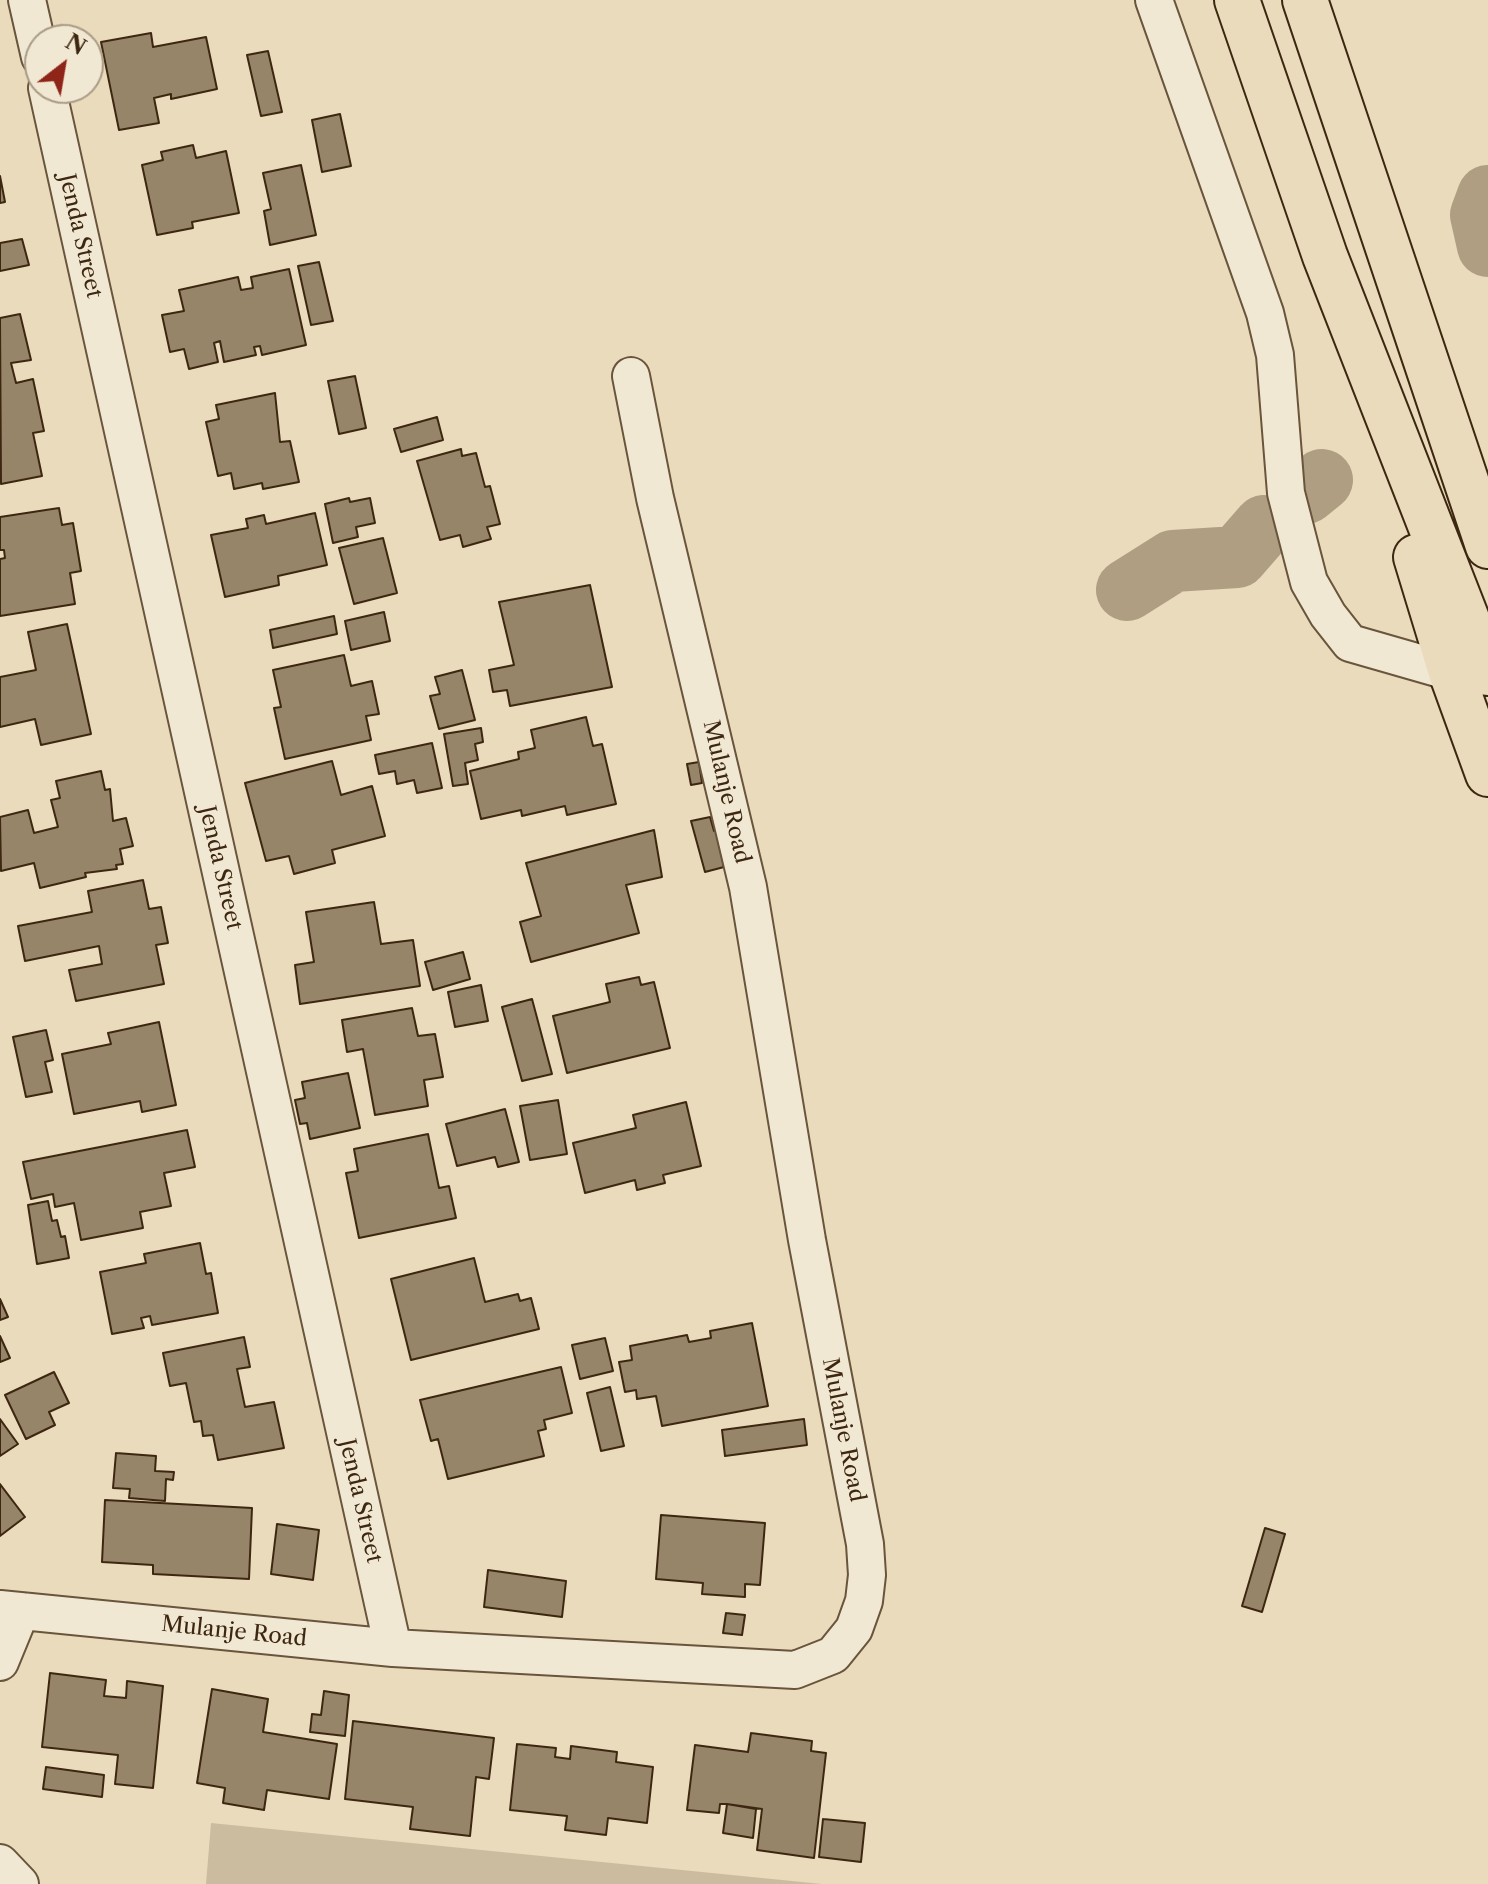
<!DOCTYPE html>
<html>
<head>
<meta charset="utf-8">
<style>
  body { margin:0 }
  #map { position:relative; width:1488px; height:1884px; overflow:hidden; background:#e9dbbc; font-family:"Libre Caslon Text",serif }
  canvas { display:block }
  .north { position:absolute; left:24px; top:24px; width:80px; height:80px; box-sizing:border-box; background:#f1e8d3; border:2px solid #a99b85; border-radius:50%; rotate:31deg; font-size:22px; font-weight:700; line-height:32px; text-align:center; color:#3e2711 }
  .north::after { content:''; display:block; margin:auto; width:28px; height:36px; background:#8f2418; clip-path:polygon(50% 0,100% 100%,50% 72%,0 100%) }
</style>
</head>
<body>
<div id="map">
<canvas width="1488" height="1884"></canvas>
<div class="north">N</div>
</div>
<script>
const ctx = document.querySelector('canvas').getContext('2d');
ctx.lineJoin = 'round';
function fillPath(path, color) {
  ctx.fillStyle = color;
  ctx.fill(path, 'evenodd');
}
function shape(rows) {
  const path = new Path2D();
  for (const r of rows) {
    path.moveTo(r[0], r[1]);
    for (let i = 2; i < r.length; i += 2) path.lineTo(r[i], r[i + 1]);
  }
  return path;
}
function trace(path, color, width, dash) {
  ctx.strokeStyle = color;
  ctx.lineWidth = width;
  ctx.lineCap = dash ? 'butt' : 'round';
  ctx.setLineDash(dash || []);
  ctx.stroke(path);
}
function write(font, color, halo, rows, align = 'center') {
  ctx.font = font + ' "Libre Caslon Text",serif';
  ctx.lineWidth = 6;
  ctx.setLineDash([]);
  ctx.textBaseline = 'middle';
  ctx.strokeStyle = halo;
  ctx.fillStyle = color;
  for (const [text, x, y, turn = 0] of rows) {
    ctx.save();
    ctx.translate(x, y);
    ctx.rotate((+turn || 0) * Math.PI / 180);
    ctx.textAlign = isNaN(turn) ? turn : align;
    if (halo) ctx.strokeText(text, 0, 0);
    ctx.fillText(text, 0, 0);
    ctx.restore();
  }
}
fillPath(shape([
  [211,1823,822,1884,206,1884]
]), '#ccbc9f');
trace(shape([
  [1488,196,1481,215,1488,246],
  [1306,493,1322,480],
  [1127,590,1173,561,1237,557,1264,526]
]), '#af9e82', 62);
const building = shape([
  [151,33,153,47,206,37,217,89,171,99,171,94,154,98,159,123,119,130,101,42,151,33],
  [268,51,282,112,261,116,247,55,268,51],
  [340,114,351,166,322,172,312,120,340,114],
  [193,145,196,158,226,151,239,213,192,222,193,228,157,235,142,165,163,160,161,152,193,145],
  [301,165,316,235,270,245,264,211,271,209,263,173,301,165],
  [0,176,5,202,0,203,0,176],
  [22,239,29,265,0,271,0,243,22,239],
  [319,262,333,321,311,325,298,266,319,262],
  [289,269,306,345,262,355,260,346,254,347,256,355,224,362,220,341,214,343,218,362,189,369,184,349,170,352,162,315,184,311,179,290,238,277,241,290,253,288,251,277,289,269],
  [20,314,31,360,11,363,16,383,33,379,44,431,33,433,42,476,1,484,0,318,20,314],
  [355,376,366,428,339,434,328,381,355,376],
  [275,393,280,442,290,441,299,482,263,489,262,483,234,489,231,473,218,476,206,422,219,419,216,405,275,393],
  [437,417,443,440,401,452,394,429,437,417],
  [461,449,462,456,476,453,485,487,490,486,500,524,487,527,491,539,463,547,460,535,440,540,417,461,461,449],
  [349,498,350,502,370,498,375,523,356,527,358,537,333,543,325,504,349,498],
  [59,508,62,525,73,523,81,571,70,573,75,604,0,616,0,559,5,558,4,550,0,550,0,517,59,508],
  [315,513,327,565,278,576,279,585,225,597,211,535,248,528,246,519,264,515,266,524,315,513],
  [383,538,397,593,354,604,339,548,383,538],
  [590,585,612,687,510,706,507,690,493,692,489,670,514,665,499,602,590,585],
  [384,612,390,641,351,650,345,621,384,612],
  [334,616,337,634,273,648,270,630,334,616],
  [67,624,91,734,41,745,35,719,0,727,0,677,36,670,28,632,67,624],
  [344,655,351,686,372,681,379,714,366,716,371,740,285,759,274,708,281,707,273,670,344,655],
  [462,670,475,720,439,729,430,696,440,694,435,677,462,670],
  [586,717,593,746,602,744,616,804,567,815,565,806,522,816,521,810,481,819,470,771,519,759,518,752,535,748,531,730,586,717],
  [481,728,483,742,475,744,478,760,465,763,468,784,453,786,444,734,481,728],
  [432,743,442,788,417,793,414,780,397,784,395,771,379,774,375,755,432,743],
  [332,761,341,795,372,786,385,836,332,850,335,863,294,874,289,856,266,861,245,783,332,761],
  [699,762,702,783,691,785,687,764,699,762],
  [101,771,105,790,110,789,113,821,126,818,133,846,120,849,123,864,116,865,117,869,85,873,86,877,40,888,34,863,1,871,0,817,28,810,34,833,58,827,51,800,60,798,56,781,101,771],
  [710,817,714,831,727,827,732,845,720,848,724,867,705,872,691,821,710,817],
  [654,830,662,877,626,885,639,933,531,962,520,922,541,916,526,863,654,830],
  [143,880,149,909,161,907,168,943,156,945,164,984,76,1001,69,970,102,964,99,946,25,961,18,926,92,912,88,891,143,880],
  [374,902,381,944,413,940,420,986,300,1004,295,965,314,962,306,912,374,902],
  [463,952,470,979,433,990,425,962,463,952],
  [639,977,641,985,654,982,670,1048,567,1073,553,1016,610,1002,606,984,639,977],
  [481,985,488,1021,455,1027,448,992,481,985],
  [532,999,552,1074,522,1081,502,1007,532,999],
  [412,1008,418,1036,435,1034,443,1077,424,1080,428,1106,375,1115,363,1049,347,1052,342,1020,412,1008],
  [159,1022,176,1105,142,1112,140,1101,74,1114,62,1054,111,1044,108,1033,159,1022],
  [46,1030,53,1060,45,1062,52,1092,26,1097,13,1037,46,1030],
  [348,1073,360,1128,310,1139,307,1123,300,1124,295,1100,305,1098,302,1082,348,1073],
  [558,1100,567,1154,530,1160,520,1106,558,1100],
  [686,1102,701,1166,663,1175,665,1183,637,1190,635,1180,585,1193,573,1143,636,1128,633,1115,686,1102],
  [505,1109,519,1162,498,1167,495,1157,457,1166,446,1124,505,1109],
  [187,1130,195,1167,164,1173,171,1206,140,1212,143,1228,81,1240,74,1203,55,1207,53,1194,31,1199,23,1162,187,1130],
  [428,1134,439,1188,449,1186,456,1218,359,1238,346,1173,358,1171,354,1149,428,1134],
  [48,1201,52,1221,57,1220,61,1237,65,1236,69,1258,37,1264,28,1205,48,1201],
  [200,1243,206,1274,211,1273,218,1313,152,1325,150,1316,141,1318,144,1328,112,1334,100,1272,146,1263,144,1254,200,1243],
  [474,1258,485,1302,518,1294,520,1301,531,1298,539,1329,411,1360,391,1279,474,1258],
  [0,1299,8,1317,0,1320,0,1299],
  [752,1323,768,1406,662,1426,656,1396,637,1399,636,1390,625,1392,619,1362,632,1360,630,1346,687,1335,689,1342,711,1338,710,1331,752,1323],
  [0,1336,10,1358,0,1362,0,1336],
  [244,1337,250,1367,237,1369,245,1407,274,1402,284,1448,218,1460,213,1435,203,1436,201,1421,194,1422,186,1383,170,1386,163,1353,244,1337],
  [605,1338,613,1371,580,1379,572,1345,605,1338],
  [561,1367,572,1413,544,1420,546,1429,538,1431,544,1456,448,1479,438,1439,431,1441,420,1400,561,1367],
  [54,1372,69,1403,49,1412,55,1425,26,1439,5,1395,54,1372],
  [610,1387,624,1446,601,1451,587,1393,610,1387],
  [0,1419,18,1444,0,1456,0,1419],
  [804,1419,807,1445,725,1456,722,1430,804,1419],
  [116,1453,156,1456,155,1471,174,1472,173,1480,166,1479,165,1501,129,1498,130,1489,113,1488,116,1453],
  [0,1484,25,1517,0,1536,0,1484],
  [105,1500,252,1508,249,1579,153,1574,153,1565,102,1562,105,1500],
  [661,1515,765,1523,760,1585,745,1584,745,1597,702,1594,703,1583,656,1579,661,1515],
  [277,1524,319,1530,313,1580,271,1574,277,1524],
  [1265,1528,1285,1534,1262,1612,1242,1606,1265,1528],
  [488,1570,566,1581,562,1617,484,1607,488,1570],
  [726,1613,745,1615,742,1635,723,1633,726,1613],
  [50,1673,106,1680,104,1696,126,1698,127,1681,163,1686,153,1788,115,1784,118,1755,42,1747,50,1673],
  [212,1689,268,1699,263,1732,337,1744,329,1799,267,1790,264,1810,223,1803,225,1788,197,1783,212,1689],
  [324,1691,349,1695,345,1736,310,1732,312,1714,321,1715,324,1691],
  [353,1721,494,1738,489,1779,476,1777,470,1836,410,1829,413,1807,345,1799,353,1721],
  [751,1733,812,1741,811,1751,826,1753,814,1858,757,1850,762,1809,727,1804,720,1804,719,1813,687,1810,695,1745,748,1752,751,1733],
  [517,1744,556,1748,555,1757,570,1759,571,1746,617,1752,616,1762,653,1767,647,1823,608,1818,606,1835,565,1830,567,1816,510,1810,517,1744],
  [46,1767,104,1775,102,1797,43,1789,46,1767],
  [727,1804,756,1809,753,1838,723,1833,727,1804],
  [823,1819,865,1823,861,1862,819,1857,823,1819]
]);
fillPath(building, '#97856a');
trace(building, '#3e2711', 2);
const minor = shape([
  [27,0,40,57],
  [1154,0,1265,313,1275,355,1286,493,1309,582,1328,615,1350,643,1451,672],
  [47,88,393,1648],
  [0,1609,393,1648,795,1670,833,1655,854,1629,864,1601,867,1575,865,1544,807,1240,748,887,655,498,631,376],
  [0,1662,21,1611],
  [0,1863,20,1884]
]);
const major = shape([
  [1237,0,1325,256,1488,673],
  [1305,0,1488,546],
  [1416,557,1451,672,1488,774]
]);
trace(minor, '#69543c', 40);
trace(major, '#3e2711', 48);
trace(minor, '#f1e8d3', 36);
trace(major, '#e9dbbc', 44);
write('22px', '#3e2711', '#f1e8d3', [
  ["Jenda Street",80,236,77],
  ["Mulanje Road",726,792,77],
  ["Jenda Street",220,868,77],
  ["Mulanje Road",843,1430,79],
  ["Jenda Street",360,1501,77],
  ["Mulanje Road",234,1632,6]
]);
</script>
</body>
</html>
